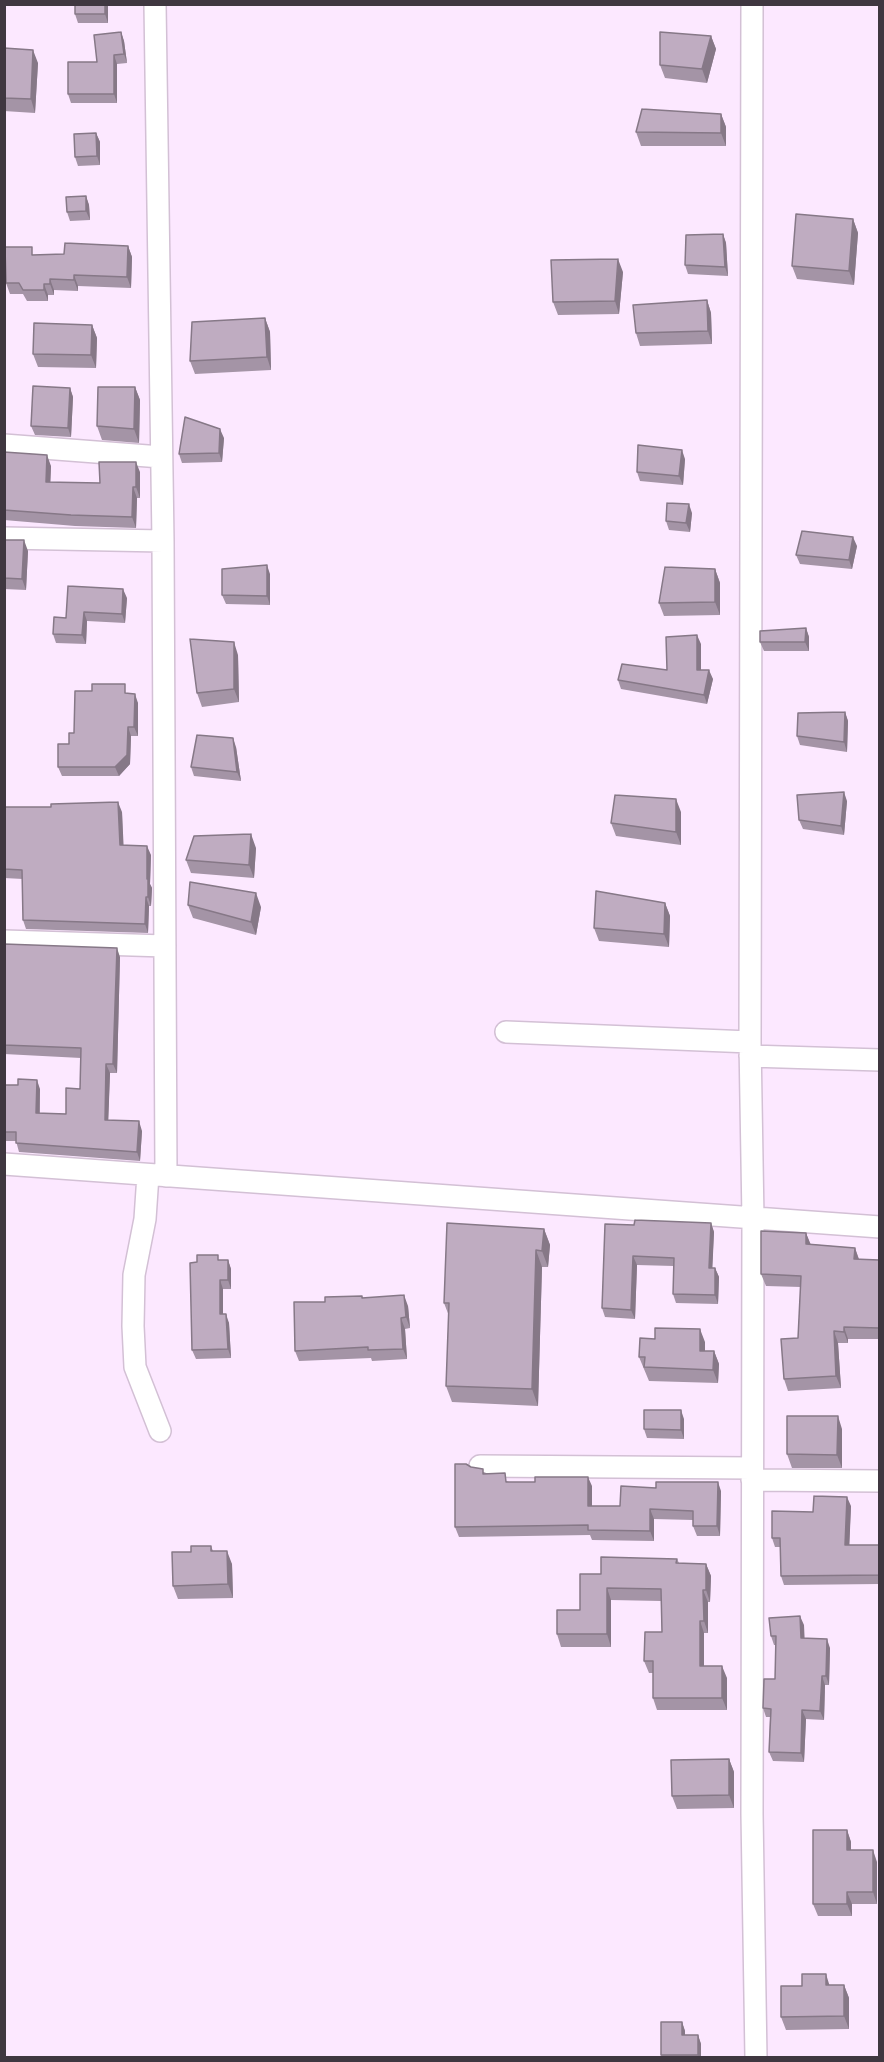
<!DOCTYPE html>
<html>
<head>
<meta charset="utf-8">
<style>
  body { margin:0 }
  #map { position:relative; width:884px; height:2062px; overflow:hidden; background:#fce8ff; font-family:"Fira Sans Condensed",sans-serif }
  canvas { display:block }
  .frame { position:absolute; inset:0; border:6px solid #3f3740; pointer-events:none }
</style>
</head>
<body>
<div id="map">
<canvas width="884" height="2062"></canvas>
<div class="frame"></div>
</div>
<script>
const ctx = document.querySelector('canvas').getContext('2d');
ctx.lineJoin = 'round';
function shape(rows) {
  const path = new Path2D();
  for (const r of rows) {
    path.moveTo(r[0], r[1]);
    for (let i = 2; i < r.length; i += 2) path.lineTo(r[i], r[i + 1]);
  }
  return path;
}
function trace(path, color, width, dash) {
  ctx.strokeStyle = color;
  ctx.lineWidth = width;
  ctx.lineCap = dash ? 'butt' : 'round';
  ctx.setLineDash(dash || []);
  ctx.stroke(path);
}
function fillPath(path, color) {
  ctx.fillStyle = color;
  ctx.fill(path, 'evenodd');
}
const minor = shape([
  [155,4,163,541,166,1176],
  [752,4,750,1042,753,1219,752,1814,756,2058],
  [4,445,161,457],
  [4,538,163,541],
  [4,941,165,946],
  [506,1032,750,1042],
  [750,1056,880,1060],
  [4,1164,880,1227],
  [148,1175,145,1219,134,1275,133,1326,135,1367,160,1431],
  [480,1466,752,1468],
  [752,1480,880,1481]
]);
trace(minor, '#d3c0d5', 24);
trace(minor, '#fff', 21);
fillPath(shape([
  [108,4,108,23,78,23,75,14],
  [121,32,124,41,127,63,117,64,117,103,71,103,68,94,97,62],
  [711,36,716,49,707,83,665,78,660,65],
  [4,48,38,63,35,113,4,111],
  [721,114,726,127,726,146,641,146,636,132],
  [96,133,100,142,100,165,78,166,75,157],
  [86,196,89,205,90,220,70,221,67,212],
  [853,219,858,233,854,285,797,279,792,266],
  [723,234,726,243,728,276,688,274,685,265],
  [128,246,132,257,131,288,78,286,78,291,54,290,54,295,48,295,48,301,27,301,23,294,10,294,6,283,35,255,64,254],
  [623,272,619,314,558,315,553,302],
  [707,300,711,313,712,344,640,346,636,333],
  [265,318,270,332,271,370,195,374,190,361],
  [92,325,97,338,96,368,38,367,33,354],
  [135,387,140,400,139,443,102,440,97,426],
  [70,388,73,397,71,437,35,435,31,426],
  [224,438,222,462,182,463,179,454],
  [4,452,51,466,50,483,100,483,140,472,140,498,137,498,136,528,75,526,4,520],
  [685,459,683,485,640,481,637,472],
  [692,513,690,532,669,530,666,521],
  [4,540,28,551,26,590,4,589],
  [857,546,852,569,800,564,796,555],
  [715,569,720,583,720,615,664,616,659,603],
  [270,574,270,605,226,604,222,595],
  [127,598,125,623,87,621,86,644,56,643,53,634,66,618],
  [806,628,809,637,809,651,764,651,760,642],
  [701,644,701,670,713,679,707,704,621,689,618,680,667,670],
  [238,655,239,702,202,707,197,693],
  [129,694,138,703,138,736,131,736,130,764,119,776,62,776,58,767,74,733],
  [845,712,848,721,847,752,800,745,797,736],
  [236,747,241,781,194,776,191,767],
  [847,801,844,835,803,829,799,820],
  [4,807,122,812,123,846,151,855,150,884,152,888,151,906,149,906,148,933,26,929,23,920,23,879,4,878],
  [681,812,681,845,616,836,611,823],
  [256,848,254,878,191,873,186,860],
  [665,903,670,916,669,947,599,941,594,928],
  [188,905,261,907,256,935,193,918],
  [4,944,120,957,117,1073,110,1073,108,1120,142,1131,140,1161,19,1152,16,1141,4,1141,4,1085,40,1089,40,1113,66,1114,80,1089,81,1058,4,1054],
  [711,1223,714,1232,712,1268,715,1268,719,1277,718,1304,676,1303,673,1294,674,1266,637,1265,635,1319,605,1317,602,1308,634,1225],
  [544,1229,550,1245,548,1267,542,1267,538,1406,452,1402,446,1386,449,1316,444,1303],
  [806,1233,810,1244,855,1248,859,1259,879,1260,879,1339,848,1339,848,1343,838,1343,841,1388,788,1391,784,1379,798,1338,801,1287,766,1286,761,1274],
  [220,1260,228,1260,231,1269,231,1289,223,1289,223,1314,229,1323,231,1358,196,1359,192,1350],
  [363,1298,408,1306,410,1328,405,1329,407,1359,372,1361,371,1358,299,1361,295,1351,325,1302],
  [705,1342,705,1351,714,1351,719,1364,718,1383,649,1381,639,1357],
  [684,1419,684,1439,647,1438,644,1429],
  [842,1429,842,1468,792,1468,787,1454],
  [471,1467,509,1482,592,1486,592,1506,620,1506,721,1491,720,1536,697,1536,693,1526,693,1520,654,1519,654,1541,592,1540,590,1535,459,1537,455,1527],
  [851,1506,849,1545,879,1545,879,1584,784,1585,781,1576,780,1547,775,1547,772,1538,813,1512],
  [211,1546,213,1551,232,1564,233,1598,178,1599,173,1586,191,1552],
  [677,1559,679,1563,706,1564,711,1576,710,1602,708,1602,708,1633,704,1633,704,1666,727,1678,727,1710,657,1710,653,1698,653,1673,649,1673,644,1661,662,1632,661,1601,611,1600,611,1647,561,1647,557,1634,580,1610,601,1574],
  [804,1625,804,1638,830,1648,829,1685,825,1685,824,1720,806,1719,804,1762,773,1761,769,1752,770,1717,766,1717,763,1708,775,1679,776,1645,774,1645,771,1636],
  [729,1759,734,1772,734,1808,677,1809,672,1796],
  [847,1830,851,1842,851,1850,877,1862,877,1904,852,1904,852,1916,818,1916,813,1904],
  [830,1985,844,1985,849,1998,849,2029,786,2030,781,2017,802,1986],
  [682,2022,685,2031,685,2035,698,2035,701,2044,701,2058,662,2058,661,2055]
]), '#a494a6');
fillPath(shape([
  [105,4,108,4,108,23,105,14],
  [121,32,124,41,127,63,124,54],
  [711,36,716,49,707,83,702,69],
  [33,50,38,63,35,113,31,99],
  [114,55,117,64,117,103,114,94],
  [721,114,726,127,726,146,721,133],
  [96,133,100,142,100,165,97,156],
  [86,196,89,205,90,220,86,211],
  [853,219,858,233,854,285,849,271],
  [723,234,726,243,728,276,725,267],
  [128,246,132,257,131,288,127,277],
  [618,259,623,272,619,314,615,301],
  [74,275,78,286,78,291,74,280],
  [50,279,54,290,54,295,50,284],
  [44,284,48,295,48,301,44,290],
  [707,300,711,313,712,344,708,331],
  [265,318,270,332,271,370,267,357],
  [92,325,97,338,96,368,91,355],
  [135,387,140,400,139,443,134,429],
  [70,388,73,397,71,437,68,428],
  [220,429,224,438,222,462,219,453],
  [682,450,685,459,683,485,679,476],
  [47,455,51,466,50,493,46,482],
  [136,462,140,472,140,498,136,487],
  [133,487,137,498,136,528,132,517],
  [689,504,692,513,690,532,686,523],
  [853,537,857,546,852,569,849,560],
  [24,540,28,551,26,590,22,579],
  [267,565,270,574,270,605,267,596],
  [715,569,720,583,720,615,715,602],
  [123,589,127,598,125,623,122,614],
  [84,612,87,621,86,644,82,635],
  [806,628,809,637,809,651,805,642],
  [697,635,701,644,701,679,697,670],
  [234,642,238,655,239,702,234,689],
  [709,670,713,679,707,704,704,695],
  [135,694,138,703,138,736,134,727],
  [845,712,848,721,847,752,844,742],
  [128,727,131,736,130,764,119,776,115,767],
  [233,738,236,747,241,781,237,772],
  [844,792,847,801,844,835,841,826],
  [676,799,681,812,681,845,676,832],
  [118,802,122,812,124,854,120,845],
  [251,834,256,848,254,878,249,865],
  [147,846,151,855,150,884,152,888,151,906,148,897,147,879],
  [256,893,261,907,256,935,251,922],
  [146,897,149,906,148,933,145,924],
  [665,903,670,916,669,947,664,934],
  [117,948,120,957,117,1073,113,1064],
  [106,1064,110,1073,108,1129,105,1120],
  [37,1080,40,1089,39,1122,36,1113],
  [139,1121,142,1131,140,1161,137,1152],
  [711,1223,714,1232,712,1277,709,1268],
  [544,1229,550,1245,548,1267,542,1251],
  [806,1233,811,1245,806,1244],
  [855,1248,859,1260,854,1259],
  [536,1250,542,1267,538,1406,532,1389],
  [633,1256,637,1265,635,1319,631,1310],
  [228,1260,231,1269,231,1289,228,1280],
  [715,1268,719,1277,718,1304,715,1295],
  [220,1280,223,1289,223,1323,220,1314],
  [404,1295,408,1306,410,1328,406,1317],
  [226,1314,229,1323,231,1358,228,1349],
  [401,1318,405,1329,407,1359,403,1349],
  [844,1327,848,1339,848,1343,844,1332],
  [700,1329,705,1342,705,1364,700,1351],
  [834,1331,838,1343,841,1388,836,1376],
  [714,1351,719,1364,718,1383,713,1370],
  [681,1410,684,1419,684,1439,681,1430],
  [838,1416,842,1429,842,1468,837,1455],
  [588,1477,592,1486,592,1516,588,1506],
  [718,1482,721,1491,720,1536,717,1526],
  [847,1497,851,1506,849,1554,845,1545],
  [650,1509,654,1519,654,1541,650,1531],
  [227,1551,232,1564,233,1598,228,1584],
  [706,1564,711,1576,710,1602,706,1590],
  [607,1588,611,1600,611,1647,607,1634],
  [703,1590,708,1602,708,1633,704,1621],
  [800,1616,804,1625,805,1647,801,1638],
  [700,1621,704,1633,704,1678,700,1666],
  [827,1639,830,1648,829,1685,826,1676],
  [722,1666,727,1678,727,1710,722,1698],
  [822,1676,825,1685,824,1720,820,1711],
  [802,1710,806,1719,804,1762,801,1753],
  [729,1759,734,1772,734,1808,729,1795],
  [847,1830,851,1842,851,1862,847,1850],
  [873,1850,877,1862,877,1904,873,1892],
  [847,1892,852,1904,852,1916,847,1904],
  [826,1974,830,1987,826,1985],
  [844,1985,849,1998,849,2029,844,2016],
  [682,2022,685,2031,685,2044,682,2035],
  [698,2035,701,2044,701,2058,699,2058,698,2055]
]), '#867887');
const building = shape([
  [75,4,105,4,105,14,75,14,75,4],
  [121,32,124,54,114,55,114,94,68,94,68,62,97,62,94,35,121,32],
  [660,32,711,36,702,69,660,65,660,32],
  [4,48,33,50,31,99,4,98,4,48],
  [642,109,721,114,721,133,636,132,642,109],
  [96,133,97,156,75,157,74,134,96,133],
  [86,196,86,211,67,212,66,197,86,196],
  [796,214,853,219,849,271,792,266,796,214],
  [723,234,725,267,685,265,686,235,723,234],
  [65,243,128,246,127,277,74,275,74,280,50,279,50,284,44,284,44,290,23,290,19,283,6,283,5,247,32,247,32,255,64,254,65,243],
  [618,259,615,301,553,302,551,260,618,259],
  [707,300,708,331,636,333,633,305,707,300],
  [265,318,267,357,190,361,192,322,265,318],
  [34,323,92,325,91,355,33,354,34,323],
  [33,386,70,388,68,428,31,426,33,386],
  [98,387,135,387,134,429,97,426,98,387],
  [185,417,220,429,219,453,179,454,185,417],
  [638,445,682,450,679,476,637,472,638,445],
  [4,452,47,455,46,482,100,483,99,462,136,462,136,487,133,487,132,517,71,515,4,510,4,452],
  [667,503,689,504,686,523,666,521,667,503],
  [802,531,853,537,849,560,796,555,802,531],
  [4,540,24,540,22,579,4,578,4,540],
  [267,565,267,596,222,595,222,569,267,565],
  [665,567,715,569,715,602,659,603,665,567],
  [68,586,123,589,122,614,84,612,82,635,53,634,54,617,66,618,68,586],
  [806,628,805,642,760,642,760,631,806,628],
  [697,635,697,670,709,670,704,695,618,680,622,664,667,670,666,637,697,635],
  [190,639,234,642,234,689,197,693,190,639],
  [92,684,125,684,125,693,135,694,134,727,128,727,127,755,115,767,58,767,58,744,69,744,69,733,74,733,75,691,92,691,92,684],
  [845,712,844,742,797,736,798,713,845,712],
  [197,735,233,738,237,772,191,767,197,735],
  [844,792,841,826,799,820,797,795,844,792],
  [615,795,676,799,676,832,611,823,615,795],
  [118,802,120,845,147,846,147,879,148,879,148,897,146,897,145,924,23,920,22,870,4,869,4,807,51,807,51,804,118,802],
  [251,834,249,865,186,860,194,836,251,834],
  [190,882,256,893,251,922,188,905,190,882],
  [596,891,665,903,664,934,594,928,596,891],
  [4,944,117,948,113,1064,106,1064,105,1120,139,1121,137,1152,16,1143,16,1132,4,1132,4,1085,18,1085,18,1079,37,1080,36,1113,66,1114,66,1088,80,1089,81,1048,4,1045,4,944],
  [635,1220,711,1223,709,1268,715,1268,715,1295,673,1294,674,1258,633,1256,631,1310,602,1308,605,1224,634,1225,635,1220],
  [447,1223,544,1229,542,1251,536,1250,532,1389,446,1386,449,1303,444,1303,447,1223],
  [761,1231,806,1233,806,1244,855,1248,854,1259,879,1260,879,1328,844,1327,844,1332,834,1331,836,1376,784,1379,781,1339,798,1338,801,1276,761,1274,761,1231],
  [197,1255,218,1255,218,1260,228,1260,228,1280,220,1280,220,1314,226,1314,228,1349,192,1350,190,1263,197,1262,197,1255],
  [404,1295,406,1317,401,1318,403,1349,368,1350,368,1347,295,1351,294,1302,325,1302,325,1297,362,1296,362,1298,404,1295],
  [655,1328,700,1329,700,1351,714,1351,713,1370,644,1367,645,1357,639,1357,640,1338,655,1339,655,1328],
  [644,1410,681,1410,681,1430,644,1429,644,1410],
  [787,1416,838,1416,837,1455,787,1454,787,1416],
  [455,1464,466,1464,471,1467,483,1469,483,1474,505,1473,506,1482,535,1482,535,1477,588,1477,588,1506,620,1506,621,1486,656,1488,656,1482,718,1482,717,1526,693,1526,693,1511,650,1509,650,1531,588,1530,588,1525,455,1527,455,1464],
  [814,1496,847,1497,845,1545,879,1545,879,1575,781,1576,780,1538,772,1538,772,1511,813,1512,814,1496],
  [191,1546,211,1546,211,1551,227,1551,228,1584,173,1586,172,1552,191,1552,191,1546],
  [601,1557,677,1559,676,1563,706,1564,706,1590,703,1590,704,1621,700,1621,700,1666,722,1666,722,1698,653,1698,653,1661,644,1661,645,1632,662,1632,661,1589,607,1588,607,1634,557,1634,557,1610,580,1610,580,1574,601,1574,601,1557],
  [800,1616,801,1638,827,1639,826,1676,822,1676,820,1711,802,1710,801,1753,769,1752,771,1709,763,1708,764,1679,775,1679,776,1636,771,1636,769,1618,800,1616],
  [729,1759,729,1795,672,1796,671,1760,729,1759],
  [813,1830,847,1830,847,1850,873,1850,873,1892,847,1892,847,1904,813,1904,813,1830],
  [802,1974,826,1974,826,1985,844,1985,844,2016,781,2017,781,1986,802,1986,802,1974],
  [661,2022,682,2022,682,2035,698,2035,698,2055,661,2055,661,2022]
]);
fillPath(building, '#bfacc1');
trace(building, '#867887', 1.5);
</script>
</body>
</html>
